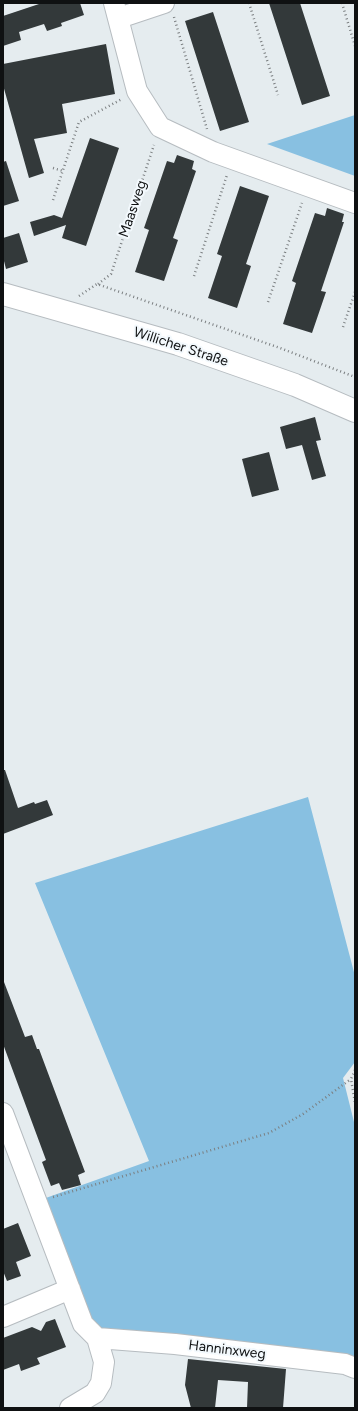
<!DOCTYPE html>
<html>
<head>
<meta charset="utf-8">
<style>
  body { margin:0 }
  #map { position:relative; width:358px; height:1411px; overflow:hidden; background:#e5ecef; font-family:Figtree,sans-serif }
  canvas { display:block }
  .frame { position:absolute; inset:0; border:4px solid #0f1112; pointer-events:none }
</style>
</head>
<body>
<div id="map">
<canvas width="358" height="1411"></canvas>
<div class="frame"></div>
</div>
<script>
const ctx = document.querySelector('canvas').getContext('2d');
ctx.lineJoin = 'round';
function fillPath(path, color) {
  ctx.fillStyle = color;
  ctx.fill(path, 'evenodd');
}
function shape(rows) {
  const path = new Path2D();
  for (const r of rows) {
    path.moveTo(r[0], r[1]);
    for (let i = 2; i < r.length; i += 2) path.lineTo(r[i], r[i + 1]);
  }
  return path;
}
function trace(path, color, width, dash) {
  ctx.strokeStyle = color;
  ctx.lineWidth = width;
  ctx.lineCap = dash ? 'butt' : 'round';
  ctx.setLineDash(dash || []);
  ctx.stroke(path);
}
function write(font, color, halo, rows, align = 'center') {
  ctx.font = font + ' Figtree,sans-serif';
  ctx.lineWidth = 4;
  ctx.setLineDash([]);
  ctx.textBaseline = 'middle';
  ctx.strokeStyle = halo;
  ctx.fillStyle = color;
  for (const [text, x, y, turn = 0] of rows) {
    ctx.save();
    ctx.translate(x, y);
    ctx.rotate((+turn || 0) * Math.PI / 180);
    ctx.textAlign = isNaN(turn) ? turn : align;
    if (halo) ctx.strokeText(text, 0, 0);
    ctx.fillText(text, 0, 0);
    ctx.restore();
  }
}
fillPath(shape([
  [355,115,355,176,267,144],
  [308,797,355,976,355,1062,343,1078,355,1126,355,1361,100,1331,87,1318,43,1199,149,1161,35,883]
]), '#88c0e1');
fillPath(shape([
  [42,3,80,3,84,15,61,23,62,26,47,31,44,24,19,32,21,40,3,46,3,16],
  [269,3,300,3,330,96,302,105],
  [213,12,249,122,220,131,185,21],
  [106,44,115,94,62,104,67,133,34,139,44,173,29,178,3,85,3,64],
  [90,138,119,148,86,246,62,238,66,225,34,236,30,222,54,215,62,218],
  [177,155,194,161,192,169,196,171,173,238,178,240,164,281,135,272,149,230,144,228,167,161,174,163],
  [6,161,19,201,3,206,3,162],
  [240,186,269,196,246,264,251,266,237,308,208,298,222,256,217,254],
  [327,208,344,214,342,222,344,222,321,291,326,292,312,333,283,324,296,283,292,281,315,213,325,216],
  [19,233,28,262,6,269,3,257,3,238],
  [315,417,321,440,316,441,326,476,312,480,302,445,286,449,280,427],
  [269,452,279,490,252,497,242,459],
  [3,770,5,770,18,808,34,802,35,804,47,800,53,815,3,834],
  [3,982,4,982,25,1037,32,1035,37,1049,39,1049,85,1172,78,1175,81,1185,62,1190,59,1183,51,1186,42,1162,46,1160,3,1044],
  [18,1223,31,1256,16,1262,21,1276,7,1281,3,1271,3,1229],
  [55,1319,66,1347,37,1358,40,1364,21,1371,19,1364,3,1370,3,1338,32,1327,41,1331,46,1322],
  [188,1359,286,1369,283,1408,247,1408,248,1382,218,1380,215,1408,191,1408,185,1385]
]), '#33393a');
const minor = shape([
  [114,3,137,91,160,127,213,152,355,203],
  [119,18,164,3],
  [3,1113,83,1324,97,1338,104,1362,101,1383,95,1393,70,1408],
  [3,1317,70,1289],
  [97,1338,175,1344,345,1364,355,1368]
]);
const tertiary = shape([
  [3,294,178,344,295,385,355,411]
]);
trace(minor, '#b6bcc0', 22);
trace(tertiary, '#b6bcc0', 24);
trace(shape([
  [249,3,278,95],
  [342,3,355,46],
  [174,17,207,129],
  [53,168,63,171],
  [53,200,79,122,122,99],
  [194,276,227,175],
  [98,284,111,274,154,145],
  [79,296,97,284,280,348,355,377],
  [268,302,302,203],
  [343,327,355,292],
  [355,1070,351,1079,355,1103],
  [53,1197,269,1133,303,1114,351,1079]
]), '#7b7f81', 2.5, [1, 3]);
trace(minor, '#fff', 20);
trace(tertiary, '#fff', 22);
write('14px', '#0f1112', '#f3f9fd', [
  ["Maasweg",133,209,-71],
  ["Willicher Straße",181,347,18],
  ["Hanninxweg",227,1350,7]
]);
</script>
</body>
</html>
